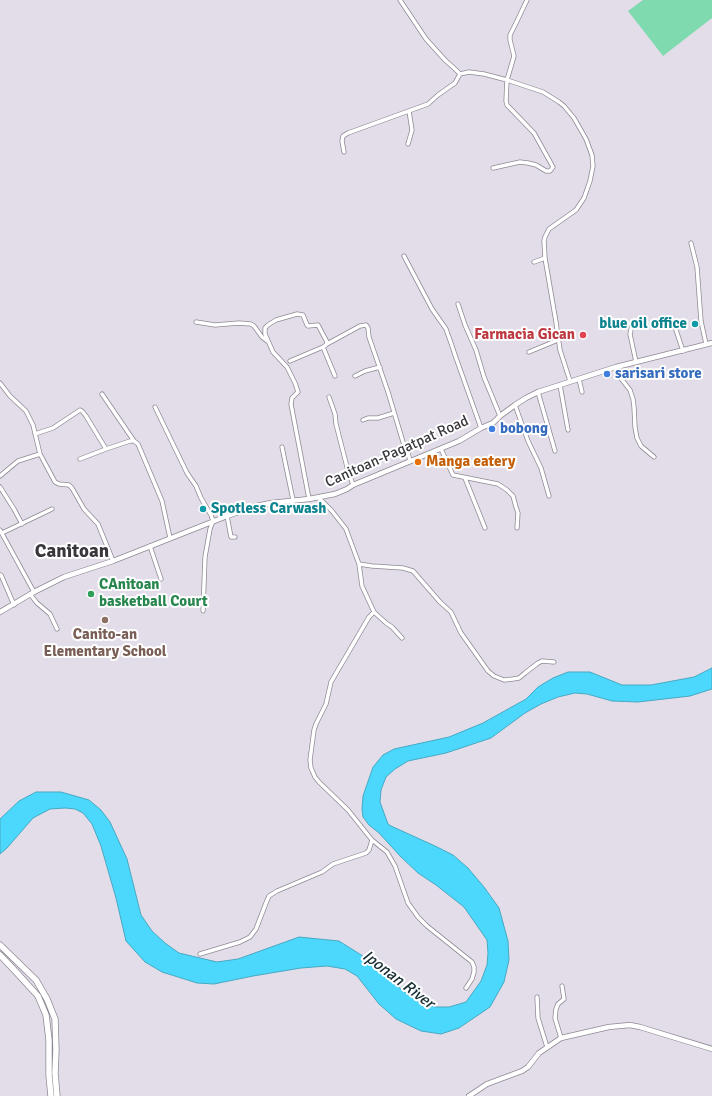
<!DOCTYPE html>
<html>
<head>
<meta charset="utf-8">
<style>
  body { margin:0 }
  canvas { display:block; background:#e3dde9 }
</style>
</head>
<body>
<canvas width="712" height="1096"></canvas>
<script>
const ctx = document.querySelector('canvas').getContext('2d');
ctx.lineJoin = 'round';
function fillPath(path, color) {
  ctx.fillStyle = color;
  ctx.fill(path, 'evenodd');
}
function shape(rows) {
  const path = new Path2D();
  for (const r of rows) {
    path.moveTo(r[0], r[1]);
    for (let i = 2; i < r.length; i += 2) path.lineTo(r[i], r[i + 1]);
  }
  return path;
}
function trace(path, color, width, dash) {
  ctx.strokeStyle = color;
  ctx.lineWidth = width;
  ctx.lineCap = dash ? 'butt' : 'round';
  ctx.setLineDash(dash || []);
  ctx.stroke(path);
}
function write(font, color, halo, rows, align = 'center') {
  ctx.font = font + ' Signika,sans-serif';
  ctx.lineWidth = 4;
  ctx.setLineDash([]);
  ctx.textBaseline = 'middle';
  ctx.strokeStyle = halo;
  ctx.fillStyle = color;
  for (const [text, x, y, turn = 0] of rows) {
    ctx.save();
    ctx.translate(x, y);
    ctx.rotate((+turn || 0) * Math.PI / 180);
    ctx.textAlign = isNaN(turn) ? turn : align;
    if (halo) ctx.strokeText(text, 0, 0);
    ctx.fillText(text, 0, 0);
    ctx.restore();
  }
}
fillPath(shape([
  [643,0,712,0,712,18,663,56,628,11]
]), '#80dab0');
const water = shape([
  [712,668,712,689,690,696,638,702,612,701,587,694,575,693,558,697,541,704,525,713,491,738,446,753,408,761,395,769,386,777,381,790,380,802,388,824,391,826,435,846,453,855,468,868,484,887,499,908,508,941,509,960,504,982,490,1007,459,1028,441,1034,421,1031,396,1019,379,1004,357,976,345,969,327,966,301,968,253,976,214,984,197,983,162,972,145,962,126,941,116,898,101,846,92,824,83,813,75,809,65,808,50,809,33,818,7,848,0,854,0,819,19,801,36,792,61,792,89,800,101,810,110,822,127,859,141,915,152,931,165,943,179,953,217,962,238,959,299,937,339,941,366,958,402,990,416,1000,435,1007,449,1007,466,1002,481,981,487,965,488,953,487,940,464,907,436,885,418,873,401,857,379,833,369,825,363,817,362,809,363,796,373,767,383,755,394,749,449,737,483,723,526,699,538,687,553,678,568,672,590,672,622,685,651,685,694,677,712,668]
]);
fillPath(water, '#4cd8fc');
trace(water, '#47a8c2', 1);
const minor = shape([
  [400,0,426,39,445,60,455,69,460,74,469,72,484,74,507,80,543,92,559,102,564,106,574,118,586,139,592,155,593,166,590,181,584,198,576,210,549,229,545,237,544,241,545,258,556,322,560,350,570,381],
  [408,144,412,130,409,111],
  [344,152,342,141,343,136,348,133,428,104,438,95,455,83,460,74],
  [493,168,520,162,528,163,536,165,546,171,550,171,553,167,534,133,507,105,506,101,507,80,514,56,510,40,510,35,517,21,527,0],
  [691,243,697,267,701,321,706,344],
  [404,256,432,309,446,329,451,343,455,355,481,428],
  [534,262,545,258],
  [458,304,465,325,476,350,484,377,500,416],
  [196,322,215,325,239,323,251,324,254,326,262,337,267,341],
  [674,324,683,351],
  [327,344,360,326,366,325,368,328,369,337,388,392,403,442,408,453,410,461],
  [529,352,558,340],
  [290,361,323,347],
  [636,362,630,334,632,325,633,323,638,323],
  [616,367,619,376,630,390,633,399,634,407,635,427,637,438,641,446,654,457],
  [355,376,365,371,380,367],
  [579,379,582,392],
  [0,383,10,396,26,411,33,425,40,454,55,482,59,484,69,485,72,488,84,509,98,524,113,561],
  [560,385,568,430],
  [538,392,555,451],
  [102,394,134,441],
  [329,397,335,414,336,424,347,467,353,485],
  [515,405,528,441,541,468,549,496],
  [155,407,187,473,196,486,201,498,211,515,213,521,210,529,205,557,203,611],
  [363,420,368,418,378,418,394,413],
  [35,434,53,428,80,410,82,411,86,416,106,449,130,441,134,441,138,444,162,501,170,538],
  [282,447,293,500],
  [441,449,453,475,498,484,507,490,513,496,516,507,518,513,517,528],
  [80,459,106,449],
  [0,476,18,461,40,454],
  [465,478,485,528],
  [0,487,14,509,22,524],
  [319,498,332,511,346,529,359,564,362,586,374,612,369,617,331,682,326,704,316,724,314,730,310,760,311,768,315,777,319,782,348,810,372,840,387,852,395,866,408,903,418,917,427,926,472,962,474,967,474,972,472,979,466,988],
  [309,499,291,404,292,398,298,392,295,383,287,367,273,352,265,334,265,328,268,325,276,320,297,314,303,315,307,325,308,326,318,325,327,342,326,345,323,347,335,376],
  [227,516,231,537,235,537],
  [0,530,34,592],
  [2,533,52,509],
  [150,546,161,579],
  [359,564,372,566,403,568,413,571,440,602,451,612,461,633,488,671,494,676,504,680,513,679,519,678,525,673,538,663,542,661,554,662],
  [0,575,1,575,14,605],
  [30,594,37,603,50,614,57,629],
  [374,612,386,623,392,627,402,638],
  [200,954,240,942,250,937,256,929,266,903,269,896,277,891,322,872,333,864,366,853,369,850,372,840],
  [537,997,538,1018,547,1047],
  [561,1038,555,1018,556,1009,558,1004,564,999,562,986]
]);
const tertiary = shape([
  [0,612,34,592,64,577,113,561,227,516,256,506,271,503,309,499,335,494,347,489,353,485,459,441,481,428,493,423,500,416,515,405,526,398,538,392,616,367,712,343],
  [469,1096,487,1084,522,1071,528,1067,539,1053,561,1038,609,1027,630,1025,640,1027,712,1049]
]);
const primary = shape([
  [0,945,36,980,47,999,55,1019,56,1050,55,1073,57,1096],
  [0,955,18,974,38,996,46,1015,49,1040,49,1075,51,1096]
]);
trace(minor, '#8f8994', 5);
trace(tertiary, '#8f8994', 6);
trace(primary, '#8f8994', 7);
trace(minor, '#fff', 3.5);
trace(tertiary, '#fff', 4.5);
trace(primary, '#fff', 5.5);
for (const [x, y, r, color] of [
  [695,324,4,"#0f9aa8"],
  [583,335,4,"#e0444e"],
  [607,374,4,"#3f7fe0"],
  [492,429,4,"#3f7fe0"],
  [418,462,4,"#e8710a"],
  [203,509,4,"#0f9aa8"],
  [91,594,4,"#2e9e5b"],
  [105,620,4,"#8d6e63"]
]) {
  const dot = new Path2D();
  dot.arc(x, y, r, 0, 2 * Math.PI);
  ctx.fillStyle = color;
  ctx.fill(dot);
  trace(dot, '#fff', 1.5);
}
write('bold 15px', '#0d838f', '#fff', [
  ["blue oil office",687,324],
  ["Spotless Carwash",211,509,"left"]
], 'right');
write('bold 15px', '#be3a42', '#fff', [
  ["Farmacia Gican",575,335]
], 'right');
write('bold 15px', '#366cbe', '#fff', [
  ["sarisari store",615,374],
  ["bobong",500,429]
], 'left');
write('15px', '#3a373c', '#fff', [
  ["Canitoan-Pagatpat Road",397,452,-24]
]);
write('bold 15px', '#c56008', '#fff', [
  ["Manga eatery",426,462]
], 'left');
write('bold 15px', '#27864d', '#fff', [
  ["CAnitoan",99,585],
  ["basketball Court",99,602]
], 'left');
write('bold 15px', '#785e54', '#fff', [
  ["Canito-an",105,635],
  ["Elementary School",105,652]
]);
write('italic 16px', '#162d34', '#fff', [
  ["Iponan River",398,980,37]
]);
write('bold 19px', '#3a373c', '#fff', [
  ["Canitoan",72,552]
]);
</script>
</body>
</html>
